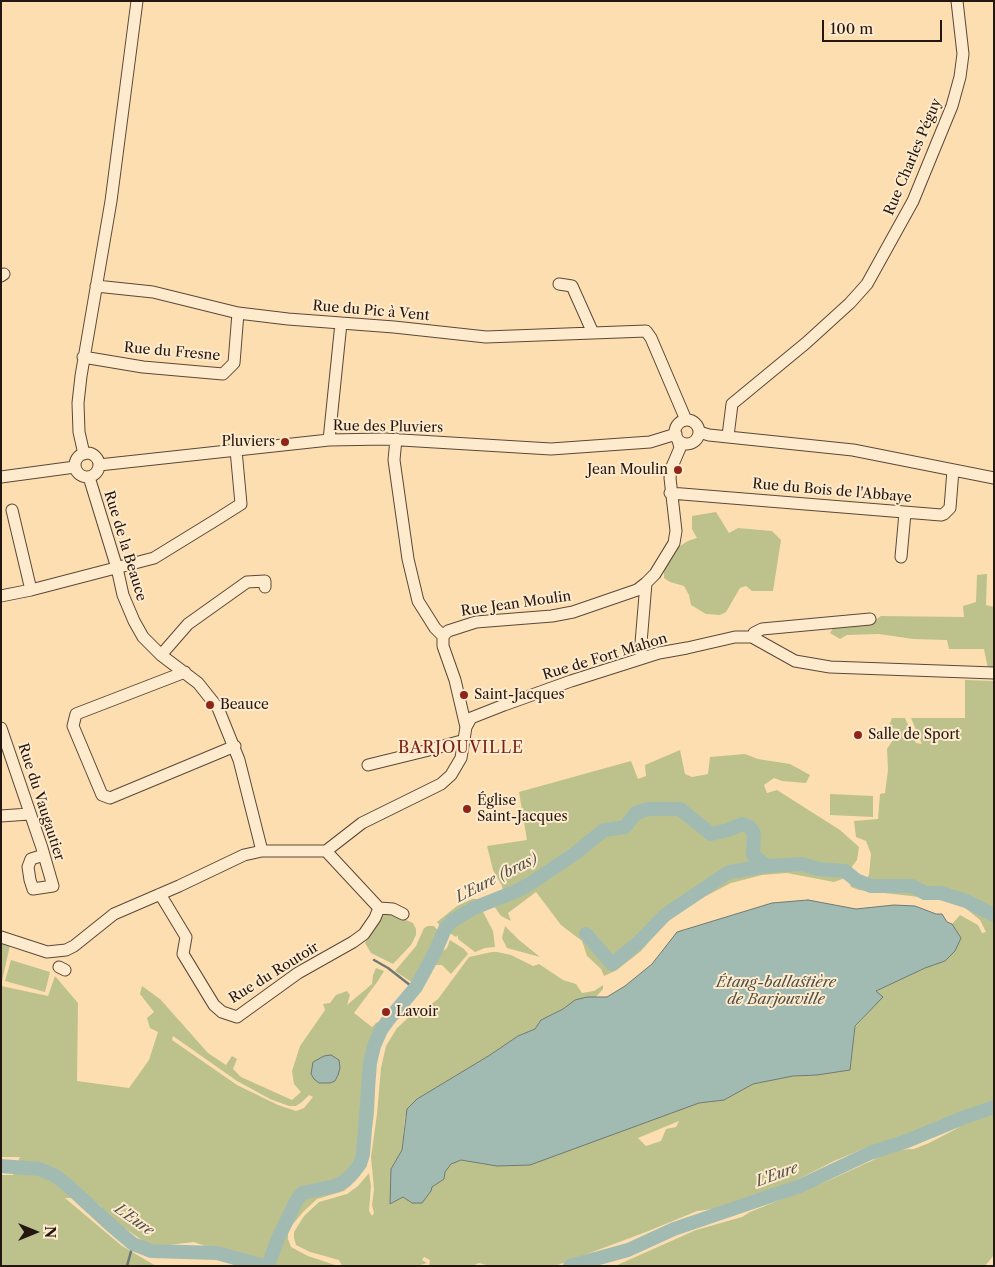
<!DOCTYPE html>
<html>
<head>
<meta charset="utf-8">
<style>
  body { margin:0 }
  #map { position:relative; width:995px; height:1267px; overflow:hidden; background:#fddeb0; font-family:"Libre Caslon Text",serif }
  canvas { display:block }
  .frame { position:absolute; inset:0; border:2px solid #241610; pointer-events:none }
  .north { position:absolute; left:10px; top:1207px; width:50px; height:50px; -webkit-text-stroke:4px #feeacc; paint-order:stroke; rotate:90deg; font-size:14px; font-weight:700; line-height:20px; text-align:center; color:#241610 }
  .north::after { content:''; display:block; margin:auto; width:18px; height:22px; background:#241610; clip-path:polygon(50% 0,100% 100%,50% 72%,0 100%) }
  .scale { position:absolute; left:822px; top:20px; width:120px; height:22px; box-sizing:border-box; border:2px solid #241610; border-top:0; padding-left:6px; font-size:15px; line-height:18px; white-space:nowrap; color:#241610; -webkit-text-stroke:4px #feeacc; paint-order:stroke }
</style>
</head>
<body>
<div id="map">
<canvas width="995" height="1267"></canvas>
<div class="frame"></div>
<div class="north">N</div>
<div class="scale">100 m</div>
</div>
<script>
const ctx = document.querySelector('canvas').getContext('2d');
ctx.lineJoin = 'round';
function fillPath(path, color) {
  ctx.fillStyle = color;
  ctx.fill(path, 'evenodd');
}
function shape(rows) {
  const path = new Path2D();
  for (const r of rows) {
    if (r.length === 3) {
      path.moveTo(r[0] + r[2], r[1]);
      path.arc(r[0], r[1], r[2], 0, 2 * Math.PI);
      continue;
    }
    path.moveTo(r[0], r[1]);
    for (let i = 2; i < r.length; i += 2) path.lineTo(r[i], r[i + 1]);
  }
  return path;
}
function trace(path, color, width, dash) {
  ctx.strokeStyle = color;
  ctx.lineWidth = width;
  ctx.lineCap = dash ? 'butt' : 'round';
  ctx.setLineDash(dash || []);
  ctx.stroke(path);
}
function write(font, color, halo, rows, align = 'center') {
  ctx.font = font + ' "Libre Caslon Text",serif';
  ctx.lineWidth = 4;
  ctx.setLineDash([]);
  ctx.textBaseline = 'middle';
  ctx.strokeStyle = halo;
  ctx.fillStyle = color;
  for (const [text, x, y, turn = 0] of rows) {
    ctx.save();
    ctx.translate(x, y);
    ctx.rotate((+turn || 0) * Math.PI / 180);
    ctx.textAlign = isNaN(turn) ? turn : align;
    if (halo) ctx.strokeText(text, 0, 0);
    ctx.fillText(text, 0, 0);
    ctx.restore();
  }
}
fillPath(shape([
  [716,512,729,533,738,528,772,531,781,540,773,591,752,591,746,586,740,588,726,612,720,615,706,614,691,605,689,595,684,586,670,582,664,578,664,569,677,548,688,541,697,538,692,529,692,516],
  [987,574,986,605,994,607,994,669,988,669,984,649,949,649,947,640,913,639,879,634,847,635,840,639,830,633,835,625,871,623,881,616,964,617,963,606,976,602,977,575],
  [965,680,994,681,994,1104,982,1107,935,1128,865,1148,834,1161,775,1191,722,1208,697,1211,646,1232,555,1266,490,1266,479,1263,472,1266,429,1266,430,1260,424,1257,422,1260,427,1263,417,1266,342,1266,339,1260,310,1252,296,1245,294,1238,294,1232,304,1216,319,1202,347,1194,358,1186,369,1173,371,1186,369,1211,372,1216,374,1213,372,1205,374,1189,371,1157,377,1114,381,1068,386,1046,397,1028,409,1017,421,1012,438,999,469,957,492,952,497,952,511,955,533,966,539,964,563,980,576,984,582,993,594,991,603,985,603,989,596,997,575,1000,563,1009,541,1020,535,1029,518,1036,490,1055,417,1099,405,1117,402,1150,391,1169,391,1204,403,1197,432,1187,444,1179,445,1172,451,1163,461,1160,475,1162,699,1103,724,1100,753,1084,793,1076,817,1075,850,1070,855,1027,882,997,875,991,925,968,945,961,961,938,952,924,960,915,978,925,982,933,986,932,980,920,964,907,941,900,919,897,859,890,851,887,849,882,867,878,869,875,871,854,866,841,856,837,854,821,878,819,880,794,885,793,888,770,887,749,900,729,888,728,892,718,905,718,916,743,922,744,911,718,965,718],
  [679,1121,676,1127,666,1129,661,1141,646,1146,638,1138],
  [680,750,685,774,692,777,708,774,710,757,745,754,758,759,790,764,810,775,806,783,782,781,774,778,764,785,767,793,777,790,840,830,859,847,857,860,851,868,839,867,848,877,834,882,787,873,762,875,731,883,702,898,668,920,641,951,617,970,604,976,601,969,587,956,582,941,561,925,536,892,508,913,511,921,501,916,494,906,504,899,502,886,493,870,487,846,527,840,519,792,631,761,638,779,646,776,645,765],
  [573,847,575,850,582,854,570,865,561,859],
  [830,794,873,796,873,817,830,815],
  [472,899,477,899,480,902,456,913,446,920,442,928,437,922,457,906],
  [382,910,413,923,416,929,416,935,411,945,393,964,371,953,365,943],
  [482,910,493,931,495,947,485,948,475,952,458,939,458,935,456,937,448,932,453,925],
  [428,926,434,926,439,932,435,936,420,972,413,983,395,971,416,946,424,928],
  [505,926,519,940,540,957,507,948,502,938],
  [450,940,464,949,468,954,451,974,442,965,433,965,443,951,447,948],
  [1,942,10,945,1,986,48,996,55,976,78,1003,77,1081,129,1088,149,1060,158,1032,150,1028,147,1018,154,1012,140,994,142,986,160,999,208,1053,226,1065,232,1056,237,1059,233,1069,241,1077,292,1100,301,1092,294,1084,292,1071,300,1046,325,1010,323,1004,330,1003,336,995,347,991,350,995,347,1005,372,984,373,975,376,968,384,971,378,981,354,1013,372,1027,377,1022,380,1024,370,1046,365,1067,359,1151,358,1160,353,1169,334,1182,307,1188,300,1193,293,1201,274,1242,266,1264,228,1254,194,1242,160,1246,146,1243,109,1217,101,1206,85,1194,77,1198,65,1198,122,1246,156,1266,1,1266,1,1175,13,1175,20,1157,1,1157],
  [173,1036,237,1081,270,1099,289,1106,296,1106,302,1102,309,1095,313,1097,304,1108,296,1111,278,1105,237,1085,172,1040],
  [11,960,50,972,45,992,5,981],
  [370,1088,375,1089,374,1114,367,1164,355,1181,344,1191,317,1199,303,1212,288,1230,288,1239,291,1247,308,1256,338,1266,270,1266,278,1244,296,1204,302,1195,335,1188,354,1175,360,1166,364,1155],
  [994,1110,994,1255,985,1266,615,1266,696,1230,742,1217,750,1212,832,1179,895,1150,914,1149,929,1143,956,1129,974,1116]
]), '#bdc28d');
const water = shape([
  [808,900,856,909,894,905,915,906,936,914,942,914,947,922,952,924,961,938,955,951,945,961,925,968,876,991,883,997,855,1026,850,1070,817,1075,793,1076,753,1084,724,1100,699,1103,530,1165,497,1166,461,1160,451,1164,445,1172,444,1179,432,1187,431,1191,422,1203,412,1203,403,1197,390,1204,391,1169,402,1150,407,1109,417,1099,490,1055,518,1036,535,1029,541,1020,563,1009,575,1000,587,997,607,997,625,986,652,964,677,932,772,903,808,900],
  [331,1055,339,1060,340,1068,338,1075,335,1081,330,1083,319,1083,314,1079,311,1074,313,1062,324,1056,331,1055]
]);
fillPath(water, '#a1bbb3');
trace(water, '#6f7972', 1);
trace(shape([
  [374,960,388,968,415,989],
  [127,1266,133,1244]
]), '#6f7972', 2.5);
trace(shape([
  [586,934,612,964,638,943,665,915,729,872,767,866],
  [1,1166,39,1169,54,1175,66,1184,113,1227,133,1244,141,1247,151,1251,217,1253,264,1266],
  [268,1266,277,1241,295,1203,302,1193,335,1186,345,1181,353,1173,360,1164,363,1154,370,1063,374,1046,381,1030,389,1019,416,987,435,952,445,929,452,921,474,908,519,890,534,881,573,855,604,830,625,827,636,813,648,809,680,809,711,834,728,830,742,824,750,827,754,834,753,855,767,866,802,864,818,869,845,871,856,880,871,886,912,886,925,893,941,893,966,901,994,915],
  [570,1266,628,1250,674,1229,800,1186,870,1153,907,1141,965,1117,994,1107]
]), '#a1bbb3', 14);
const minor = shape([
  [1,276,4,274],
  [559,284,572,286,593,333],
  [96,286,153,292,238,313,288,319,394,327,486,337,646,331,651,338,686,420],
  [83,357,143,367,223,374,234,363,238,313],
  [687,432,12],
  [699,432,709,435,853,450,994,478],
  [728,436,732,404,806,343,850,303,867,284,913,201,952,106,960,77,963,54,957,1],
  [329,440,341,323],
  [87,465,12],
  [84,454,79,432,78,403,81,376,111,201,137,1],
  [99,465,329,440,385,439,551,449,650,442,676,434],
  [1,477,75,467],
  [89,477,117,568,123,595,134,621,143,637,161,655,198,683,218,708,239,760,262,851],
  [670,493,941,515,944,514,950,508,953,470],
  [12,510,31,590],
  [901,557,905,513],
  [1,596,31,590,154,558,219,518,241,504,236,450],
  [443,636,448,631,476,622,552,616,573,612,637,590,646,583,655,574,674,543,676,531,670,478,671,469,680,448,678,440],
  [752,637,754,633,762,629,870,619],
  [161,655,188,624,247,582,265,581,265,587],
  [641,658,641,643,646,583],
  [185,672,76,714,73,726,102,795,110,798,235,746],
  [466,727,471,718,504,705,571,681,659,653,687,648,735,637,752,637,795,661,830,667,994,673],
  [1,728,42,848,44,855,53,886,33,889,30,880,28,867,31,859,44,855],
  [368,765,425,751,465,740],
  [1,816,29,814],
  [326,851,379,908,393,909,403,914],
  [160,894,186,937,183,954,214,1005,222,1012,237,1017,298,973,353,942,364,934,375,918,379,908],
  [1,937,47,952,66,950,74,946,114,914,179,886,244,855,262,851,326,851,362,823,441,784,451,775,461,758,466,727,455,680,443,646,443,636,435,628,418,601,408,559,394,460,396,439],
  [59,967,65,970]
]);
trace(minor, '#5a4838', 13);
trace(minor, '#feeacc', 11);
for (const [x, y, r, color] of [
  [285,442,5,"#8f2418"],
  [678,470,5,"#8f2418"],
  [464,695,5,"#8f2418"],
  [210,705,5,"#8f2418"],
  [858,735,5,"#8f2418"],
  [467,809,5,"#8f2418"],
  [386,1012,5,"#8f2418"]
]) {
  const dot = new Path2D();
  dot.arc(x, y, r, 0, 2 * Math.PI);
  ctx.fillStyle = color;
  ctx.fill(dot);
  trace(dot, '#feeacc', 2);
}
write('14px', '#241610', '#feeacc', [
  ["Rue Charles Péguy",913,157,-67],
  ["Rue du Pic à Vent",371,311,5],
  ["Rue du Fresne",172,352,5],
  ["Rue des Pluviers",388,427,1],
  ["Rue du Bois de l'Abbaye",832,491,5],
  ["Rue de la Beauce",125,546,73],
  ["Rue Jean Moulin",516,604,-8],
  ["Rue de Fort Mahon",605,657,-17],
  ["Rue du Vaugautier",41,802,72],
  ["Rue du Routoir",274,973,-32]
]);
write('14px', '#241610', '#feeacc', [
  ["Pluviers",275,442,"right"],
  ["Jean Moulin",668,470,"right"],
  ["Saint-Jacques",474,695],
  ["Beauce",220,705],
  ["Salle de Sport",868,735],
  ["Église",477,801],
  ["Saint-Jacques",477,817],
  ["Lavoir",396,1012]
], 'left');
write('italic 15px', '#505049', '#feeacc', [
  ["L'Eure (bras)",497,878,-27],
  ["Étang-ballastière",776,983],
  ["de Barjouville",776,1000],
  ["L'Eure",777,1175,-20],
  ["L'Eure",134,1220,35]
]);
ctx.letterSpacing = '1px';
write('16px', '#7a1f14', '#feeacc', [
  ["BARJOUVILLE",461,748]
]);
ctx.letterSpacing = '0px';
</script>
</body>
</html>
